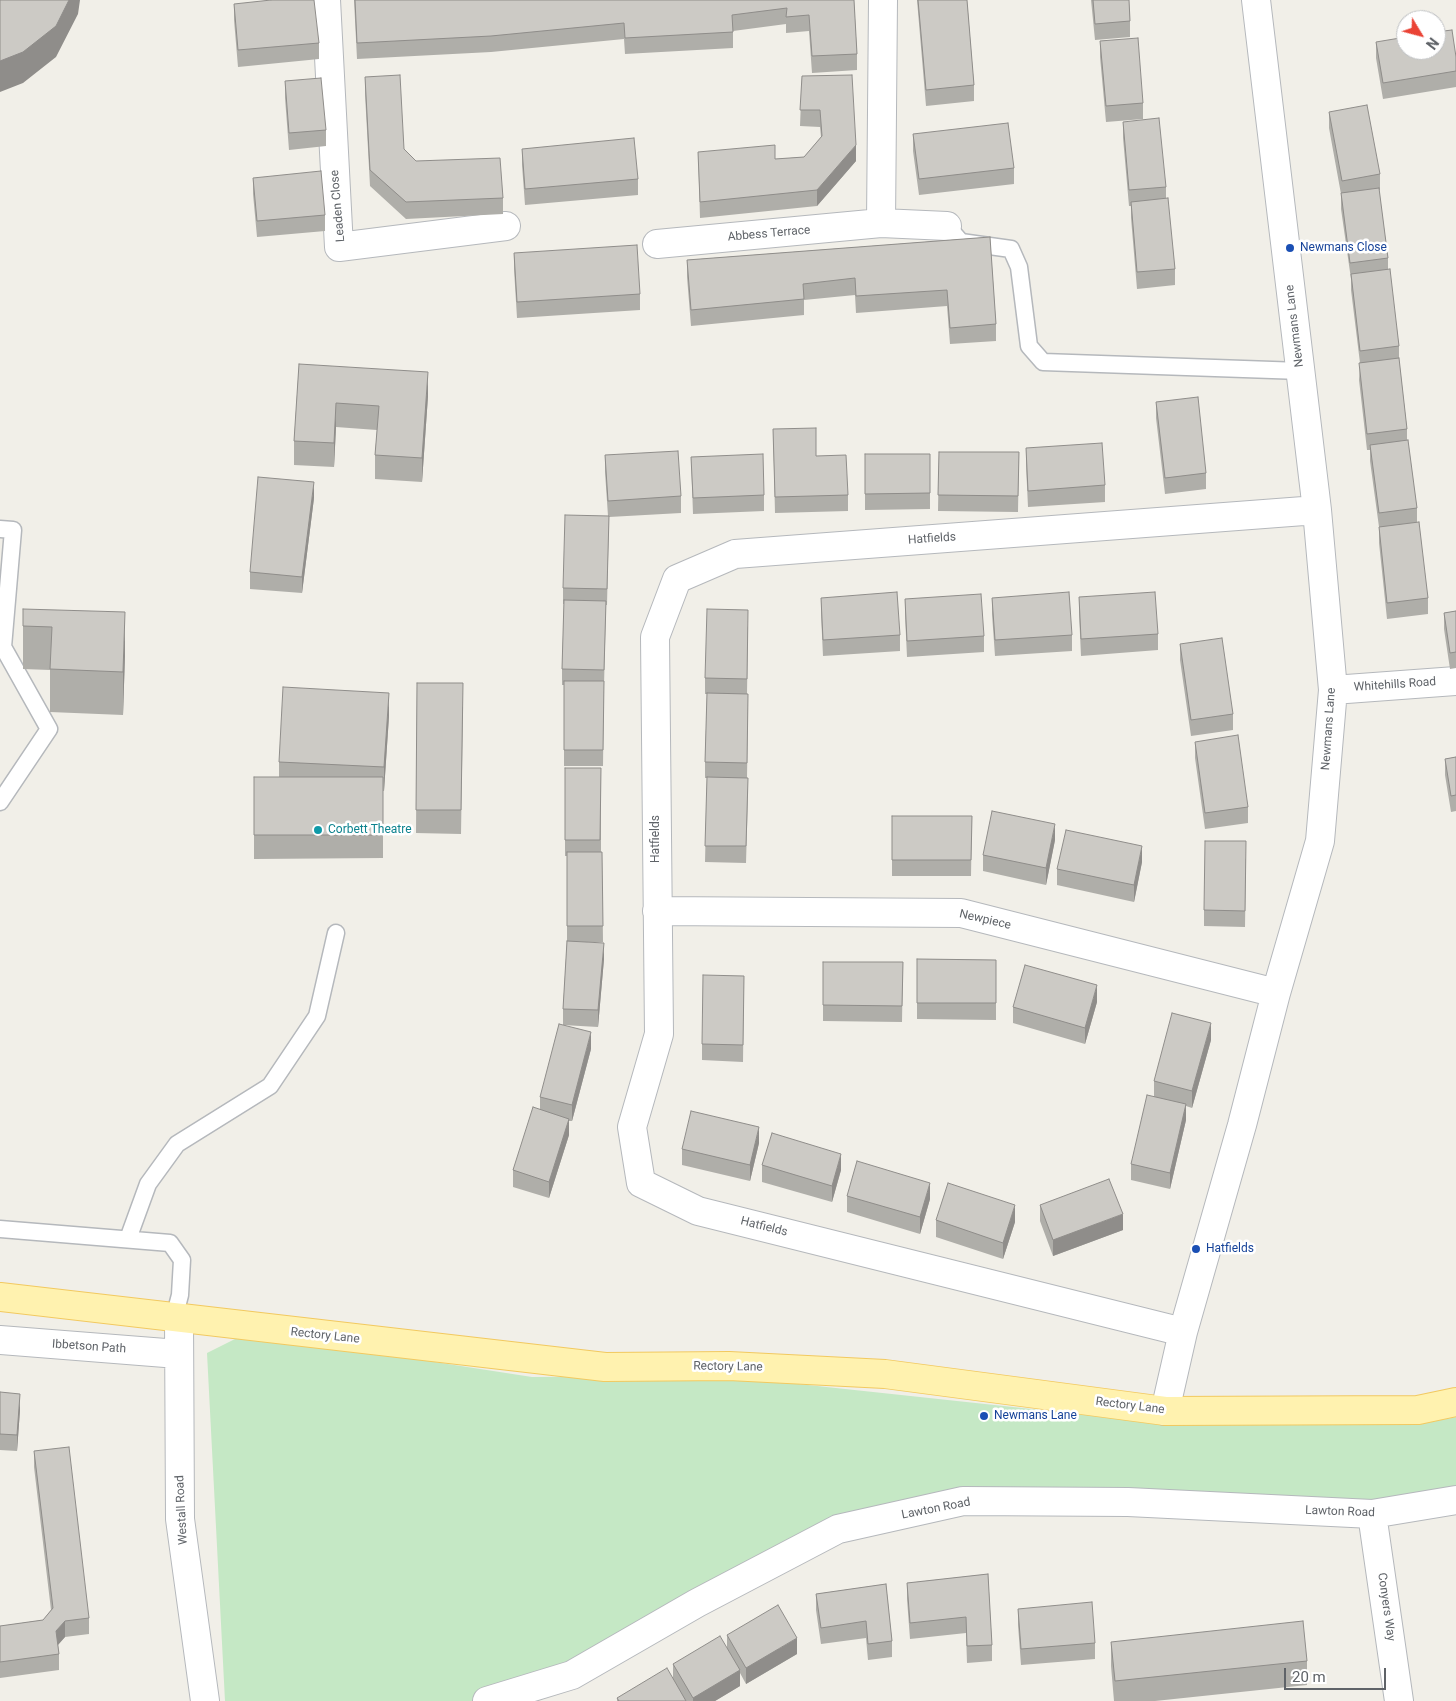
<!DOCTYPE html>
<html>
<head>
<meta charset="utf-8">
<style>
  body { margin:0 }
  #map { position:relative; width:1456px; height:1701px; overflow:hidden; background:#f1efe8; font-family:Roboto,sans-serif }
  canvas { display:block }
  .north { position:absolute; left:1396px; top:10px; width:50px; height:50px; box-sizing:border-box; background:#fff; border:1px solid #bfc1c3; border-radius:50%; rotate:127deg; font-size:14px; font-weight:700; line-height:20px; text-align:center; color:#5f6368 }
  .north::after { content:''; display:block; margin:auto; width:18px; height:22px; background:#ea4335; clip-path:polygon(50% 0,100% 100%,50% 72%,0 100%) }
  .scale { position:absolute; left:1284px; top:1668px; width:102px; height:22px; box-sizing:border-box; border:2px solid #5f6368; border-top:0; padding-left:6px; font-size:15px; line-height:18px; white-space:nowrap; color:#5f6368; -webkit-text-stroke:4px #fff; paint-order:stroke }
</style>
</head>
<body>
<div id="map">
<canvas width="1456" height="1701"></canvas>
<div class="north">N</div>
<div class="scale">20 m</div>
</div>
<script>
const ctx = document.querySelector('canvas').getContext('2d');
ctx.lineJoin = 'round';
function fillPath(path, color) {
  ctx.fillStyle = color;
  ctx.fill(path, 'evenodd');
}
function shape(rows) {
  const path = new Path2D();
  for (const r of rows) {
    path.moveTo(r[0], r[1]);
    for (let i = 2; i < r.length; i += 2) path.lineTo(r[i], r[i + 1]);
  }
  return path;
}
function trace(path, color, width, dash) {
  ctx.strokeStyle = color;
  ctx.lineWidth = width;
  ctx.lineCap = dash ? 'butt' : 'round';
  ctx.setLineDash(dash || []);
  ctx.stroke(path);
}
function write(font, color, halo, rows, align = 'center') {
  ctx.font = font + ' Roboto,sans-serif';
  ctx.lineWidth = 5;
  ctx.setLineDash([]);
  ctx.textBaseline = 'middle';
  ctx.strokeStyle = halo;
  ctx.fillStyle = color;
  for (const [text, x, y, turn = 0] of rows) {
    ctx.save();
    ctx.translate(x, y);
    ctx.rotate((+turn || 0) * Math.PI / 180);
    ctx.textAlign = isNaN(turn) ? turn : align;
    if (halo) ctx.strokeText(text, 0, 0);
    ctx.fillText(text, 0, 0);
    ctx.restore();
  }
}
fillPath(shape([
  [247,1333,532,1377,724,1376,1162,1423,1421,1424,1456,1417,1456,1500,963,1501,838,1529,697,1603,487,1701,225,1701,207,1353]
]), '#c5e8c5');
const lane = shape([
  [947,226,961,242,1011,249,1019,267,1029,346,1043,362,1301,371],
  [0,529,13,530,3,647,49,729,0,802],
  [0,1229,170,1243,182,1260,180,1295,174,1318],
  [128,1239,148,1184,177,1144,270,1086,317,1016,336,933]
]);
const street = shape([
  [326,0,339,247,506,226],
  [881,223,883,0],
  [657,244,881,223,947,226],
  [1333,690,1456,681],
  [657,911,961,913,1276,993],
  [179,1319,180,1519,205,1701],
  [1183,1332,698,1211,641,1183,632,1127,659,1034,655,637,677,579,735,554,1317,510],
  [0,1340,178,1354],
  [1165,1411,1183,1332,1242,1125,1276,993,1320,841,1333,690,1317,510,1256,0],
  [1372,1514,1399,1701],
  [487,1701,572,1675,697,1603,838,1529,963,1501,1128,1502,1372,1514,1456,1500]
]);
const primary = shape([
  [0,1297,605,1367,729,1366,885,1374,1165,1411,1418,1410,1456,1402]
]);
trace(lane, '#b5b8bc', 19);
trace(street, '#b5b8bc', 30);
trace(primary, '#f2c960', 30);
trace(lane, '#fff', 16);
trace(street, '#fff', 28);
trace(primary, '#fff2af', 28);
fillPath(shape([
  [354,0,854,0,857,54,857,70,812,73,809,31,786,33,786,24,733,31,733,48,625,54,624,39,491,52,357,59],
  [917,0,967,0,974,85,974,101,926,106],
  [1091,0,1129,0,1130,21,1130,37,1095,40],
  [234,4,319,43,319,59,238,67,234,20],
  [1100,41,1143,103,1143,119,1106,122,1100,57],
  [1376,42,1456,57,1456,87,1383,99,1376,58],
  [802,76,856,161,817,206,700,218,698,152,775,159,804,157,821,137,820,127,800,126],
  [365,77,404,149,416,161,503,198,503,214,406,219,370,186,365,94],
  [285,81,326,130,326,146,289,150,285,98],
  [1329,112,1380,174,1380,190,1379,190,1388,258,1388,270,1399,346,1399,359,1407,429,1407,440,1417,508,1417,523,1428,598,1428,614,1387,619,1379,543,1379,527,1370,461,1370,450,1367,450,1359,380,1360,363,1351,290,1351,279,1341,209,1341,194,1329,128],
  [1123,122,1166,187,1166,198,1175,269,1175,285,1137,289,1131,218,1131,206,1129,206,1123,138],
  [913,134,1014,168,1014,184,919,195,913,151],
  [522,149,638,179,638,195,525,205,522,165],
  [253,178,325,215,325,231,257,237,253,194],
  [990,237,996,324,996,341,950,344,947,306,856,313,855,295,804,300,804,315,691,326,687,277,687,260],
  [514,253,640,294,640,310,517,318,514,269],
  [299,364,428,396,422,482,375,479,375,455,377,430,336,427,334,467,294,465,294,441],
  [1156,402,1206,473,1206,489,1165,494,1156,418],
  [773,429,816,456,848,495,848,511,775,513],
  [1026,448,1105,485,1105,502,1028,507,1026,465],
  [939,452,1019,452,1018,512,938,511],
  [865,454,930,454,930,509,865,510],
  [605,455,681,496,681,513,609,517,607,605,606,605,604,686,603,766,564,766,564,685,562,685,562,669,564,604,563,604,563,588,608,516,605,472],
  [691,457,764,495,764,511,693,514],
  [314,498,302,593,250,589,250,572],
  [1079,597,1158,634,1158,650,1081,656,1079,613],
  [821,598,900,635,900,651,823,656,821,614],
  [992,598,1072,635,1072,651,995,656,992,614],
  [905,599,984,636,984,652,907,657,905,615],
  [23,609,125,655,123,715,50,712,50,670,23,669],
  [1456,611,1456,668,1450,669,1444,629,1444,613],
  [748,626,747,694,748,710,747,778,748,794,746,863,705,862,707,778,705,778,705,762,707,694,705,694,705,678],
  [1180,644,1233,714,1233,730,1191,736,1180,660],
  [417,683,463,707,461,834,416,833],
  [389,716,384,791,383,791,383,858,254,859,254,777,279,777,279,762],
  [1195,742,1248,807,1248,823,1205,829,1195,758],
  [1456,757,1456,811,1451,812,1445,775,1445,759],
  [565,768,601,768,601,852,602,852,603,942,587,942,604,959,598,1027,563,1025,563,1009,567,941,567,856,565,856],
  [892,816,972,816,971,876,892,876],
  [1055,840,1046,885,983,871,983,855],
  [1246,858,1245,927,1204,926,1204,910],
  [1142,862,1134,902,1057,885,1057,869],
  [917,959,996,960,996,1020,917,1019],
  [823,962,903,962,902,1022,823,1021],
  [744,976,743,1062,702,1060,702,1044],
  [1097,1002,1085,1044,1013,1023,1013,1007],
  [1211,1040,1192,1108,1186,1106,1186,1120,1170,1189,1131,1180,1131,1164,1154,1096,1154,1081],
  [591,1049,572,1121,569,1121,569,1135,549,1198,513,1187,513,1170,540,1109,540,1097],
  [759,1143,750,1181,682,1165,682,1149],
  [762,1165,841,1170,832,1202,762,1182],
  [847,1196,930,1199,920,1234,847,1212],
  [1040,1205,1123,1230,1053,1256,1040,1221],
  [936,1220,1015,1222,1003,1259,936,1237],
  [0,1392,20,1410,17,1451,0,1450],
  [34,1451,89,1618,89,1634,65,1637,58,1645,59,1654,59,1670,0,1678,0,1626,43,1620,51,1610,34,1467],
  [988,1574,992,1645,992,1661,967,1663,966,1633,910,1639,907,1599,907,1583],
  [886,1584,892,1641,892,1657,868,1660,866,1638,821,1644,816,1610,816,1594],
  [1018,1609,1095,1643,1095,1659,1021,1665,1018,1625],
  [727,1635,797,1654,746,1684,740,1673,740,1686,715,1701,617,1701,617,1698,673,1679,673,1664,727,1648],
  [1111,1642,1307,1661,1307,1685,1155,1701,1114,1701,1111,1666]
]), '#afaea9');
fillPath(shape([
  [69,0,80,0,78,14,56,57,23,83,0,92,0,61],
  [856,145,856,161,817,206,817,190],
  [428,372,428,396,422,482,422,458],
  [336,403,336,427,334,467,334,443],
  [314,482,314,498,302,593,302,577],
  [125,612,125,655,123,715,123,672],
  [389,693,389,716,384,791,384,767],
  [1055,824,1055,840,1046,885,1046,868],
  [1142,846,1142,862,1134,902,1134,885],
  [604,943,604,959,598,1027,598,1010],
  [1097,985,1097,1002,1085,1044,1085,1028],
  [1211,1023,1211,1040,1192,1108,1192,1091],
  [591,1032,591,1049,572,1121,572,1105],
  [1186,1104,1186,1120,1170,1189,1170,1173],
  [569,1119,569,1135,549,1198,549,1182],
  [759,1127,759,1143,750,1181,750,1165],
  [841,1154,841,1170,832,1202,832,1186],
  [930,1183,930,1199,920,1234,920,1217],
  [1015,1205,1015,1222,1003,1259,1003,1243],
  [1123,1214,1123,1230,1053,1256,1053,1240],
  [20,1394,20,1410,17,1451,17,1435],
  [65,1621,65,1637,56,1647,56,1631],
  [797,1638,797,1654,746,1684,746,1668],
  [740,1670,740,1686,715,1701,693,1701,693,1698]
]), '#8f8d8a');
const building = shape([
  [0,0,69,0,56,26,23,52,0,61,0,0],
  [271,0,314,0,319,43,238,50,234,4,271,0],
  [355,0,854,0,857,54,812,56,809,15,786,17,787,8,732,15,733,32,625,38,624,23,491,36,357,43,355,0],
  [918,0,967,0,974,85,926,90,918,0],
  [1093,0,1129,0,1130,21,1095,24,1093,0],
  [1452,30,1456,57,1456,71,1383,83,1376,42,1406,37,1406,50,1436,50,1436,32,1452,30],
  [1138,38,1143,103,1106,106,1100,41,1138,38],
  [400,75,404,149,416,161,500,158,503,198,406,202,370,170,365,77,400,75],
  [852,75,856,145,817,190,700,202,698,152,775,145,775,159,804,157,822,136,820,110,800,110,802,76,852,75],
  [321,78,326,130,289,133,285,81,321,78],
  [1367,105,1380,174,1342,181,1329,112,1367,105],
  [1159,118,1166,187,1129,190,1123,122,1159,118],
  [1008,123,1014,168,919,179,913,134,1008,123],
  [634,138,638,179,525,189,522,149,634,138],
  [321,171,325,215,257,221,253,178,321,171],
  [1379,188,1388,258,1350,263,1341,193,1379,188],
  [1168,198,1175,269,1137,272,1131,202,1168,198],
  [990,237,996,324,950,328,947,290,856,296,855,278,803,284,804,299,691,310,687,260,990,237],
  [637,245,640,294,517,302,514,253,637,245],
  [1390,269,1399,346,1360,351,1351,274,1390,269],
  [1399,358,1407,429,1367,434,1359,363,1399,358],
  [299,364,428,372,422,458,375,455,379,406,336,403,334,443,294,441,299,364],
  [1198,397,1206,473,1165,478,1156,402,1198,397],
  [816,428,816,456,846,455,848,495,775,497,773,429,816,428],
  [1408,440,1417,508,1379,513,1370,445,1408,440],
  [1102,443,1105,485,1028,491,1026,448,1102,443],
  [678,451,681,496,608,501,605,455,678,451],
  [939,452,1019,452,1018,496,938,495,939,452],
  [763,454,764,495,693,498,691,457,763,454],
  [865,454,930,454,930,493,865,494,865,454],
  [258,477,314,482,302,577,250,572,258,477],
  [565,515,609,516,607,589,563,588,565,515],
  [1419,522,1428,598,1387,603,1379,527,1419,522],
  [897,592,900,635,823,640,821,598,897,592],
  [1069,592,1072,635,995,640,992,598,1069,592],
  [1155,592,1158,634,1081,639,1079,597,1155,592],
  [981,594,984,636,907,641,905,599,981,594],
  [564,600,606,601,604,670,562,669,564,600],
  [23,609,125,612,123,672,50,669,52,627,23,626,23,609],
  [707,609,748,610,747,679,705,678,707,609],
  [1456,611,1456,652,1450,653,1444,613,1456,611],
  [1222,638,1233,714,1191,720,1180,644,1222,638],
  [564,681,604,681,603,750,564,750,564,681],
  [417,683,463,683,461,810,416,810,417,683],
  [283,687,389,693,384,767,279,762,283,687],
  [707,693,748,694,747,763,705,762,707,693],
  [1238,735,1248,807,1205,813,1195,742,1238,735],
  [1456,757,1456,795,1451,796,1445,759,1456,757],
  [565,768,601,768,600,840,565,840,565,768],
  [254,777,383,777,383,835,254,835,254,777],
  [707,777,748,778,746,846,705,846,707,777],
  [992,811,1055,824,1046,868,983,855,992,811],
  [892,816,972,816,971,860,892,860,892,816],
  [1066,830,1142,846,1134,885,1057,869,1066,830],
  [1205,841,1246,841,1245,911,1204,910,1205,841],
  [567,852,602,852,603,926,567,926,567,852],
  [567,941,604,943,598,1010,563,1009,567,941],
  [917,959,996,960,996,1003,917,1003,917,959],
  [823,962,903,962,902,1006,823,1005,823,962],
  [1025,965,1097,985,1085,1028,1013,1007,1025,965],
  [703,975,744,976,743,1045,702,1044,703,975],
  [1172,1013,1211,1023,1192,1091,1154,1081,1172,1013],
  [559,1024,591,1032,572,1105,540,1097,559,1024],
  [1147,1095,1186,1104,1170,1173,1131,1164,1147,1095],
  [533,1107,569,1119,549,1182,513,1170,533,1107],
  [691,1111,759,1127,750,1165,682,1149,691,1111],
  [772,1133,841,1154,832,1186,762,1165,772,1133],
  [857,1161,930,1183,920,1217,847,1196,857,1161],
  [1109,1179,1123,1214,1053,1240,1040,1205,1109,1179],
  [948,1183,1015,1205,1003,1243,936,1220,948,1183],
  [0,1392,20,1394,17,1435,0,1434,0,1392],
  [69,1447,89,1618,65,1621,56,1631,59,1654,0,1662,0,1626,43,1620,53,1608,34,1451,69,1447],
  [988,1574,992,1645,967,1646,966,1617,910,1623,907,1583,988,1574],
  [886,1584,892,1641,868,1644,866,1621,821,1628,816,1594,886,1584],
  [1092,1602,1095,1643,1021,1649,1018,1609,1092,1602],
  [778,1605,797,1638,746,1668,727,1635,778,1605],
  [1303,1621,1307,1661,1115,1681,1111,1642,1303,1621],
  [720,1636,740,1670,693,1698,673,1664,720,1636],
  [667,1668,686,1701,619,1701,617,1698,667,1668]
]);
fillPath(building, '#cccac5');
trace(building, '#8f8d8a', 1);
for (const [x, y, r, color] of [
  [1290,248,5,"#1a4fb4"],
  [318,830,5,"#0f9aa8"],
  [1196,1249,5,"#1a4fb4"],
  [984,1416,5,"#1a4fb4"]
]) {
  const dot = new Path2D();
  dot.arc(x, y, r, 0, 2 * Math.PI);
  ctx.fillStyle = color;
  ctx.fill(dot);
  trace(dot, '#fff', 2);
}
write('12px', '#5f6368', '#fff', [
  ["Leaden Close",338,206,-95],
  ["Abbess Terrace",769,234,-5],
  ["Newmans Lane",1295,326,-97],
  ["Hatfields",932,539,-4],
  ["Whitehills Road",1395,685,-4],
  ["Newmans Lane",1329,729,-86],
  ["Hatfields",656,839,-90],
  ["Newpiece",985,920,13],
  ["Hatfields",764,1227,14],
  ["Rectory Lane",325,1336,6],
  ["Ibbetson Path",89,1347,4],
  ["Rectory Lane",728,1367,1],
  ["Rectory Lane",1130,1406,7],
  ["Lawton Road",936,1509,-11],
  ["Westall Road",182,1510,-93],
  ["Lawton Road",1340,1512,2],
  ["Conyers Way",1386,1607,82]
]);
write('12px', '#164399', '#fff', [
  ["Newmans Close",1300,248],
  ["Hatfields",1206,1249],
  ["Newmans Lane",994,1416]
], 'left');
write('12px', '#0d838f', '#fff', [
  ["Corbett Theatre",328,830]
], 'left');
</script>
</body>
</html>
